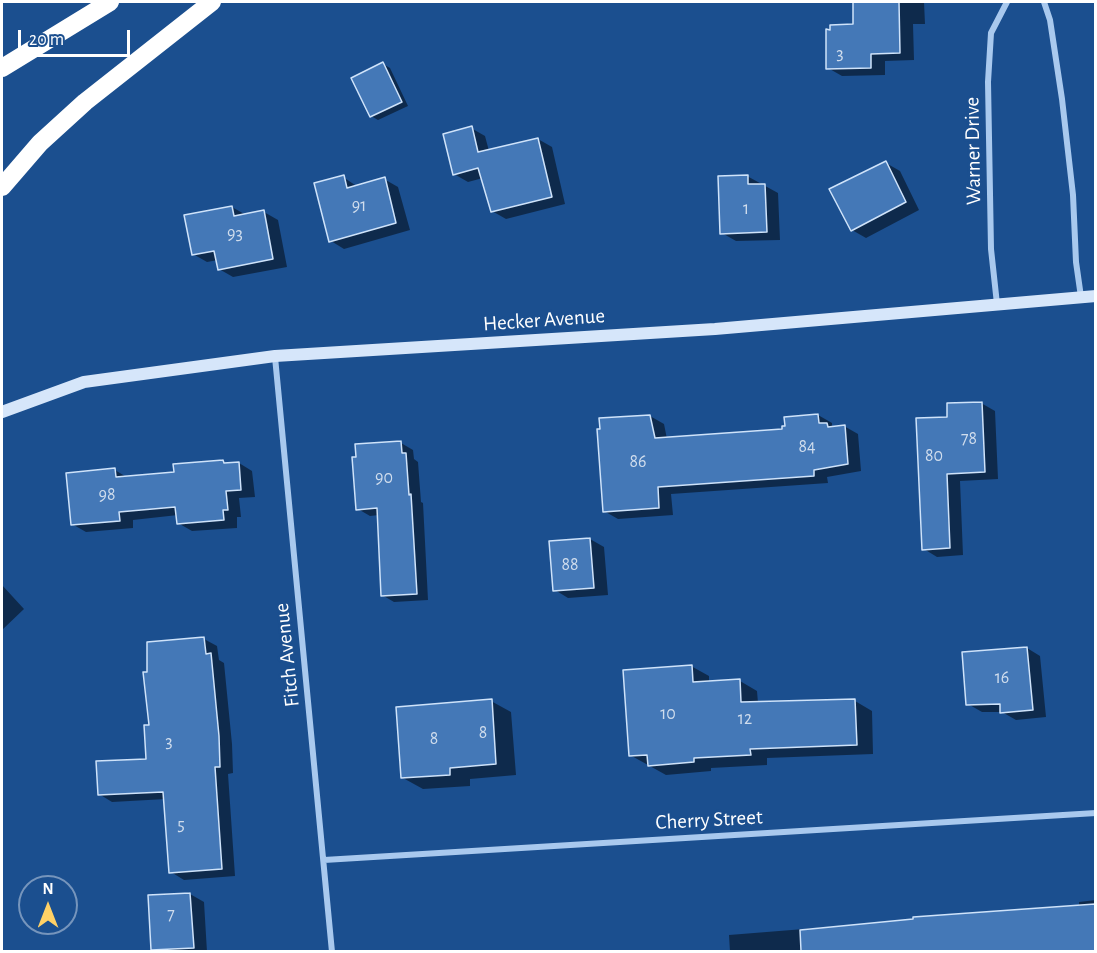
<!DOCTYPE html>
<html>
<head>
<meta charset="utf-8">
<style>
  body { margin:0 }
  #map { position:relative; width:1097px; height:953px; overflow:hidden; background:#1b4f8f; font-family:"Alegreya Sans",sans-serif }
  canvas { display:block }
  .frame { position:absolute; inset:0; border:3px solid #fff; pointer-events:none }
  .north { position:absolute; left:18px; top:875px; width:60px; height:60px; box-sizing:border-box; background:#1b4f8f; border:2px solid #7695bc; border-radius:50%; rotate:0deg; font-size:16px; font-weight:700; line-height:24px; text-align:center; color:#fff }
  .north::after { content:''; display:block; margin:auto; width:21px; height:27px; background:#ffd166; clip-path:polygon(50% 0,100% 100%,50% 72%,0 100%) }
  .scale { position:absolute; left:18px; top:30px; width:112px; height:27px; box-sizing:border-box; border:3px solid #fff; border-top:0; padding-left:8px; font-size:18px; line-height:21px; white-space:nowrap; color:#fff; -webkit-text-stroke:4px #1b4f8f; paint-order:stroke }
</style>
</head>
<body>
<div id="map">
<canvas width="1097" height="953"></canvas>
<div class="frame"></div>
<div class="north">N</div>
<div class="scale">20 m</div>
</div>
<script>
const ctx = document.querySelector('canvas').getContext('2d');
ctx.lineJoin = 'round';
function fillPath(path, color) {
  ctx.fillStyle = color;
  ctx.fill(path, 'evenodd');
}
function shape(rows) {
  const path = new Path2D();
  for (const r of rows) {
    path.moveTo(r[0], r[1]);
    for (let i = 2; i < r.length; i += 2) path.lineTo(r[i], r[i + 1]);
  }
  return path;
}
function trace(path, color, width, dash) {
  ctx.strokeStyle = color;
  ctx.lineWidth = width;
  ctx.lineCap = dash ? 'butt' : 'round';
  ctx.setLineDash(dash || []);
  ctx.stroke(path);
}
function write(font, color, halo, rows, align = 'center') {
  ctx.font = font + ' "Alegreya Sans",sans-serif';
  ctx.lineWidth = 5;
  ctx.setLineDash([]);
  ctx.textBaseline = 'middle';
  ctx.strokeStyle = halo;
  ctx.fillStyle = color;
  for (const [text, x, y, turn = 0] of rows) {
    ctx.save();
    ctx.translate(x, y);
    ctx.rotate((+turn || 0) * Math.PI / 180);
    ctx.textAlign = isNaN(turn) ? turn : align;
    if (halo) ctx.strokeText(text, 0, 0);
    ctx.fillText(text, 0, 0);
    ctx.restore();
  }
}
fillPath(shape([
  [854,2,924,2,925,24,913,24,914,60,885,61,885,75,842,76,828,68,855,26],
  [383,64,390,68,408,106,378,120,371,116],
  [471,128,485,136,489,151,538,139,552,147,565,204,506,219,492,211,483,178,468,182,454,174],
  [886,163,900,171,919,210,866,238,852,230],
  [747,176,778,193,780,240,736,241,722,233],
  [343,177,358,187,384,179,398,187,410,230,344,249,331,241],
  [232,207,246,215,264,212,278,220,287,267,233,277,219,269,218,260,207,262,193,254],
  [981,403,995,411,998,479,960,481,963,555,937,557,924,549,949,418],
  [818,415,832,423,832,428,844,426,858,434,861,471,827,477,828,483,671,494,673,515,618,519,604,511,650,416,664,424,667,439,784,430],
  [401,443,413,450,414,459,418,462,421,502,423,503,428,600,394,602,382,595,379,515,370,516,358,509],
  [223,461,228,464,239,463,252,471,255,497,239,498,241,517,237,517,237,528,192,531,178,523,178,515,133,520,133,528,86,532,72,524,115,470,128,478,175,473],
  [590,539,604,547,608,595,568,598,555,590],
  [2,585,24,609,2,630],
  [204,639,217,646,219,660,224,663,232,744,233,773,228,774,235,876,184,880,171,872,166,799,112,802,99,794,147,761,150,727],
  [1027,648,1040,656,1046,717,1016,720,1002,712,982,712,968,704],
  [691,666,709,676,709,682,740,681,757,691,758,703,855,701,872,711,873,754,767,758,767,765,711,768,711,771,666,775,630,755],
  [491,701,511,712,516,775,470,779,470,786,423,789,403,778],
  [190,894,204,902,207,952,156,952,152,949],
  [1096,900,1096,952,730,952,729,935,1079,907,1079,902]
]), '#0007');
const building = shape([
  [853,2,899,2,900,53,871,54,871,68,826,69,826,29,830,30,830,25,853,24,853,2],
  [383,62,402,102,370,117,351,78,383,62],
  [472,126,478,152,538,138,552,197,491,212,478,168,453,175,443,134,472,126],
  [886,161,906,202,851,231,829,189,886,161],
  [344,175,347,188,385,177,396,223,329,242,314,183,344,175],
  [748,175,748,184,765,184,767,232,720,234,718,176,748,175],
  [232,206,234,216,264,210,273,259,218,270,214,251,192,255,184,215,232,206],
  [982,402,985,472,947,474,950,548,922,550,916,418,947,417,947,403,982,402],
  [818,414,819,423,827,423,828,427,845,425,848,464,814,470,814,476,658,487,659,508,603,512,597,429,600,429,599,418,650,415,655,438,782,429,782,426,785,426,784,417,818,414],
  [401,441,402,453,406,453,409,495,411,494,417,594,381,596,377,508,356,510,352,457,356,457,355,444,401,441],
  [223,460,224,463,239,462,241,490,226,491,228,510,223,510,224,520,177,524,175,507,119,512,120,521,71,525,66,473,115,468,116,477,174,472,173,464,223,460],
  [590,538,594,588,553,591,549,541,590,538],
  [204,637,206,654,211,653,219,736,220,767,215,767,222,869,169,873,163,792,98,795,96,761,146,759,144,725,149,725,143,672,147,672,147,642,204,637],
  [1027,647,1033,710,1000,713,1000,704,966,705,962,652,1027,647],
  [692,665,693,682,740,679,741,702,855,699,857,745,750,749,751,755,694,758,694,762,648,766,647,755,629,756,623,670,692,665],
  [492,699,496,764,450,768,450,775,401,778,396,707,492,699],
  [190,893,194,948,151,950,148,895,190,893],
  [1095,904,1095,951,801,951,800,930,913,919,913,917,1095,904]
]);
fillPath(building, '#4478b7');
trace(building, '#cfe3fa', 1.5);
trace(shape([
  [1044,2,1050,20,1062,99,1073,195,1076,262,1081,297],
  [997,304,991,249,988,82,991,33,1007,2],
  [275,357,332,952],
  [324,860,1096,813]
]), '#a9c9ee', 6);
trace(shape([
  [2,412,84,382,275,356,715,329,1096,296]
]), '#d6e6fa', 12);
trace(shape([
  [2,68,110,2],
  [2,187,40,143,85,102,212,2]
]), '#fff', 18);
write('18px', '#d0dded', null, [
  ["3",840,54],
  ["91",359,206],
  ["1",746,209],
  ["93",235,234],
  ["78",969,439],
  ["84",807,447],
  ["80",934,456],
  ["86",638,462],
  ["90",384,478],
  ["98",107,495],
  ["88",570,565],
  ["16",1002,678],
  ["10",668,714],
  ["12",745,719],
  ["8",483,733],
  ["8",434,739],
  ["3",169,742],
  ["5",181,825],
  ["7",171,915]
]);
write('21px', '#fff', '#1b4f8f', [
  ["Warner Drive",973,151,-91],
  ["Hecker Avenue",544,320,-4],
  ["Fitch Avenue",287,655,-96],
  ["Cherry Street",709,820,-3]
]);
</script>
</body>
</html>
